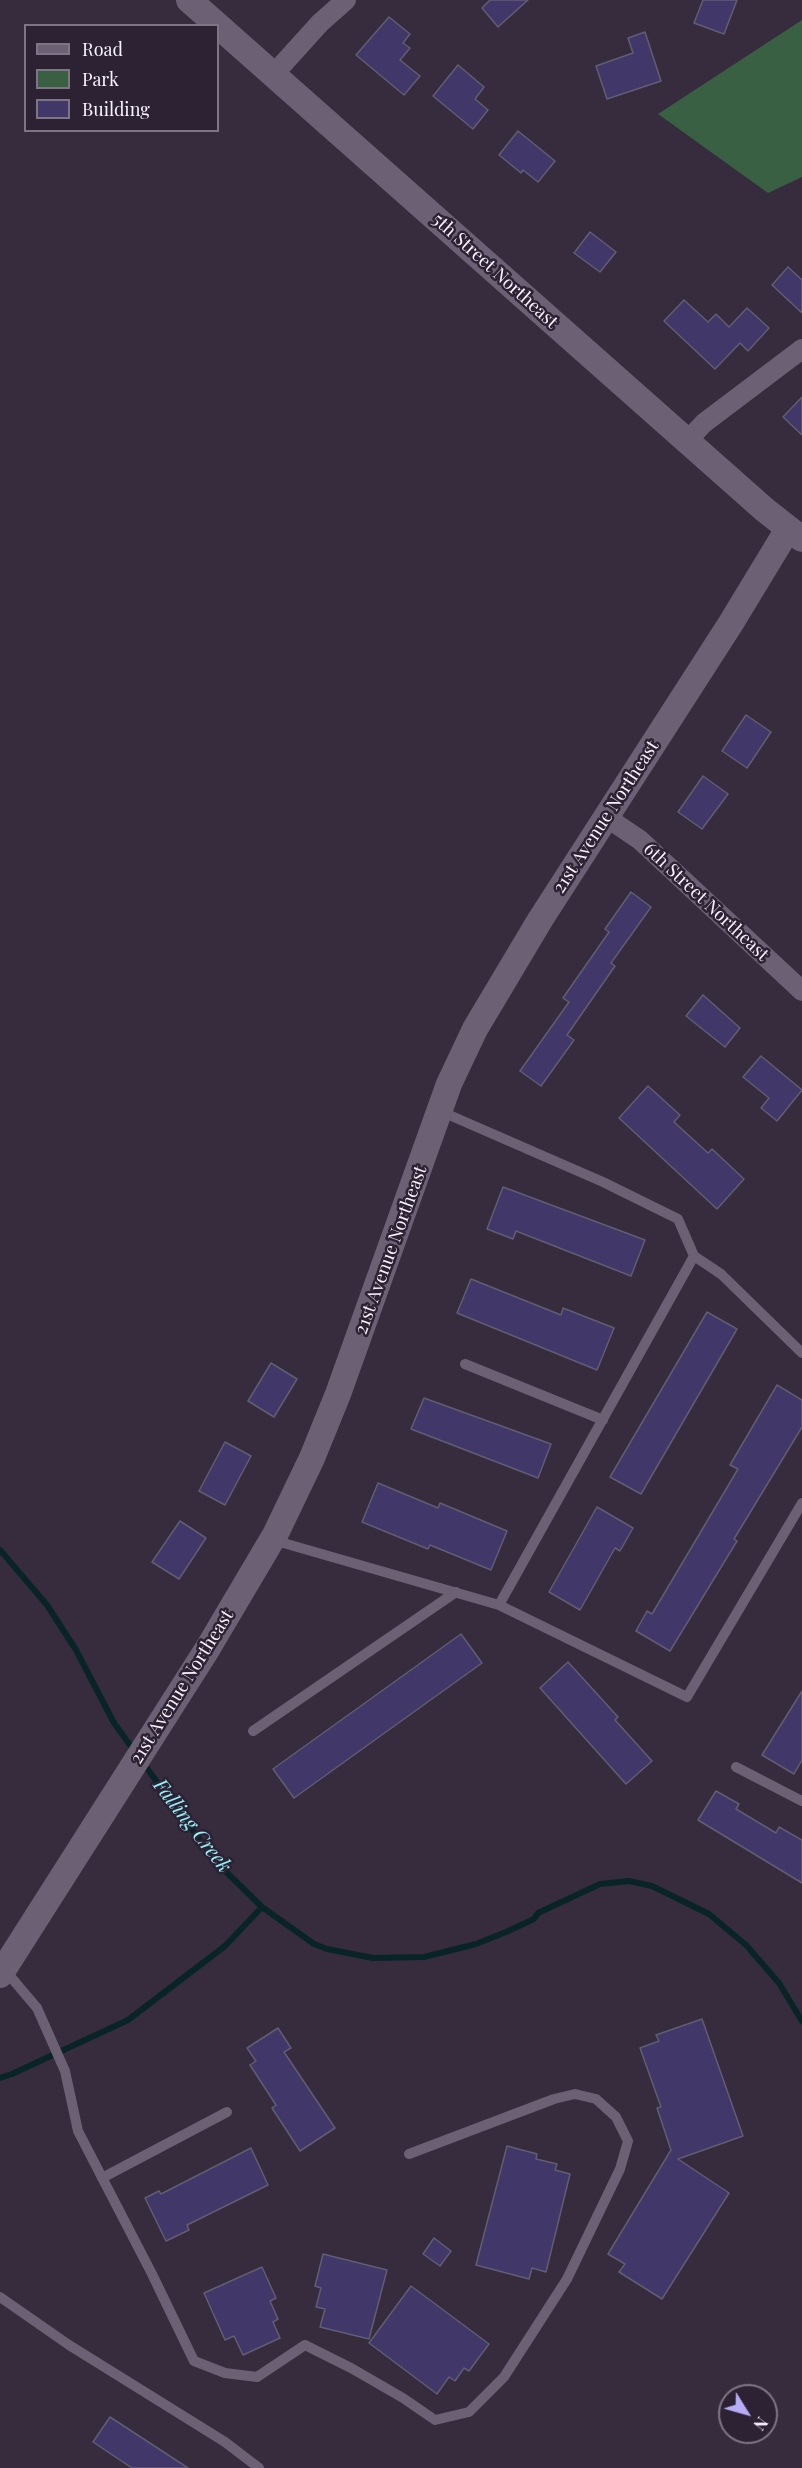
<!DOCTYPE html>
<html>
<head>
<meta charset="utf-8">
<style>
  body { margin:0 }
  #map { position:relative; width:802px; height:2468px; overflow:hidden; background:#362c3e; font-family:"Playfair Display",serif }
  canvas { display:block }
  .legend { position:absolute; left:24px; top:24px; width:195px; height:108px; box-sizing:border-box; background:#2c2233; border:2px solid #7e7584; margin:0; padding:8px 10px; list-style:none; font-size:18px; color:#f8f1fd }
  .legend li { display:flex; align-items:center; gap:12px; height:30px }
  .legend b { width:30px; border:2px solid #7e7584 }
  .north { position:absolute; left:718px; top:2384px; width:60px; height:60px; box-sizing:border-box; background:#2c2233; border:2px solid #7e7584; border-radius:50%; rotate:127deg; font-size:16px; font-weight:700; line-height:24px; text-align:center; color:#f8f1fd }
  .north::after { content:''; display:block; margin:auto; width:21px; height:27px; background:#b8abf7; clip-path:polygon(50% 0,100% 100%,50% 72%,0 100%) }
</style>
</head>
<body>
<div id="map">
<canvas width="802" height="2468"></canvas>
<ul class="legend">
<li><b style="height:8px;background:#6b6074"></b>Road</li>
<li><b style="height:16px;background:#3a6043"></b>Park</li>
<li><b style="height:16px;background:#413768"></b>Building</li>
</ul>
<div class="north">N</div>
</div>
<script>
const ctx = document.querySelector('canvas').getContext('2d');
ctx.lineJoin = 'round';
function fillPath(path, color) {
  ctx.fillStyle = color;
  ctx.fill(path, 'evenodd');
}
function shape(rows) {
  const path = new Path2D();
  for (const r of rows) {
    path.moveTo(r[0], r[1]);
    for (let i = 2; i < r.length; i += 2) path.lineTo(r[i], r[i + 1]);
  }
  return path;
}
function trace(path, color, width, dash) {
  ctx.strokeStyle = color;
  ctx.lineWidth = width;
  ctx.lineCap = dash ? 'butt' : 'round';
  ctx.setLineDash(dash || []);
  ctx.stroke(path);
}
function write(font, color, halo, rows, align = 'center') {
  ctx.font = font + ' "Playfair Display",serif';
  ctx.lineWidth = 5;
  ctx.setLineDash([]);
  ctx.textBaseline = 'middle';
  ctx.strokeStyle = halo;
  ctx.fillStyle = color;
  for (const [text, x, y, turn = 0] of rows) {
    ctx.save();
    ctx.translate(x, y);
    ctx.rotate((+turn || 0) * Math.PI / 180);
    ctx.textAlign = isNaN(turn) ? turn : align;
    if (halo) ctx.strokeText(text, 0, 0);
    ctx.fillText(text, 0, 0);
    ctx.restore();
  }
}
fillPath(shape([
  [802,20,802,177,768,193,658,114]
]), '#3a6043');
trace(shape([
  [0,1550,47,1605,76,1650,114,1723,135,1752],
  [143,1763,217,1863,262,1907,314,1944,327,1949,373,1958,424,1957,476,1944,506,1932,534,1919,538,1913,600,1884,629,1881,652,1886,709,1914,746,1945,779,1983,802,2021],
  [0,2078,12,2074,128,2020,225,1946,262,1907]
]), '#092427', 6);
const building = shape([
  [490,0,528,0,498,27,482,8,490,0],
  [703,0,737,0,724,34,694,23,703,0],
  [389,17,410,34,403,43,410,48,400,60,420,76,404,95,356,55,389,17],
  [645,32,661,81,607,99,596,66,633,53,628,38,645,32],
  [458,65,484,87,475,99,488,110,473,129,433,96,458,65],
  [518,131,555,161,538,182,523,170,521,173,499,155,518,131],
  [590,232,616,252,600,272,574,253,590,232],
  [788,267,802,280,802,313,772,285,788,267],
  [684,300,708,322,716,314,729,327,747,308,769,328,748,351,740,343,715,369,664,321,684,300],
  [802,397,802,435,783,417,802,397],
  [746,715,771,732,747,768,722,751,746,715],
  [703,776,728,794,702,829,678,812,703,776],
  [631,892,651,907,611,963,615,966,567,1035,574,1040,541,1086,520,1071,569,1002,563,998,609,932,605,929,631,892],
  [703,995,740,1028,725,1047,686,1016,703,995],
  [761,1056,802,1090,777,1121,761,1108,769,1098,743,1077,761,1056],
  [648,1086,680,1115,674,1122,708,1153,712,1149,744,1179,717,1209,619,1118,648,1086],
  [503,1187,645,1240,631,1276,516,1231,513,1239,487,1229,503,1187],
  [471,1279,561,1315,563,1308,614,1328,597,1370,457,1313,471,1279],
  [707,1312,737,1329,641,1494,610,1477,707,1312],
  [271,1363,297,1379,274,1417,248,1401,271,1363],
  [777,1385,802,1400,802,1427,734,1539,737,1541,670,1651,636,1631,647,1611,652,1614,738,1469,730,1465,777,1385],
  [424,1398,551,1444,538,1478,411,1429,424,1398],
  [225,1442,251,1456,225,1505,199,1491,225,1442],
  [378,1483,438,1508,440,1503,507,1531,491,1570,430,1545,428,1549,362,1522,378,1483],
  [597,1507,633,1528,620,1551,615,1548,580,1610,549,1592,597,1507],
  [180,1521,206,1538,179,1579,152,1562,180,1521],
  [461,1634,482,1663,294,1798,273,1769,461,1634],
  [568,1662,618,1717,615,1720,652,1761,626,1784,540,1688,568,1662],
  [802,1691,802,1760,794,1774,762,1755,802,1691],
  [716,1791,739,1804,736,1809,776,1833,779,1827,802,1840,802,1883,698,1820,716,1791],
  [702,2019,743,2136,678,2159,729,2193,662,2299,619,2272,625,2264,608,2254,671,2150,657,2108,661,2107,640,2048,659,2041,656,2035,702,2019],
  [278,2028,291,2048,284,2052,335,2128,300,2151,272,2108,276,2105,250,2065,256,2061,247,2048,278,2028],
  [507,2146,537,2154,536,2159,557,2164,555,2170,570,2174,546,2272,532,2268,529,2279,476,2265,507,2146],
  [251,2148,268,2185,187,2225,189,2230,166,2241,145,2198,159,2191,161,2194,251,2148],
  [434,2238,451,2251,440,2266,423,2254,434,2238],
  [323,2254,387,2270,369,2339,320,2327,325,2309,316,2307,321,2288,315,2286,323,2254],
  [262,2267,276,2298,270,2301,278,2319,273,2322,280,2338,243,2355,234,2336,225,2340,204,2293,262,2267],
  [411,2286,489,2344,469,2371,464,2368,455,2381,449,2377,437,2394,369,2343,411,2286],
  [110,2417,188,2468,132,2468,93,2442,110,2417]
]);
fillPath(building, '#413768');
trace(building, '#615d73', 1.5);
trace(shape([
  [694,1256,721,1274,802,1353],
  [465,1364,603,1420],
  [273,1540,499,1605,694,1256,678,1219,603,1182,440,1111],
  [499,1605,687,1697,802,1503],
  [253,1731,456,1592],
  [736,1767,802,1801],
  [4,1969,37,2008,65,2071,78,2131,152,2274,194,2361,225,2373,257,2377,305,2345,351,2368,403,2398,435,2420,469,2412,504,2377,567,2279,620,2169,628,2141,616,2117,596,2099,575,2094,554,2099,409,2154],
  [102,2178,227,2112],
  [0,2297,69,2345,225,2442,259,2468]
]), '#6b6074', 10);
trace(shape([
  [273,75,320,23,346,0],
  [687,441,704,423,802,349],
  [606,817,640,840,802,991]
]), '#6b6074', 20);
trace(shape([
  [189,0,765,510,802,539],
  [0,1975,208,1648,276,1533,312,1458,338,1394,449,1084,475,1029,540,920,731,623,788,529]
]), '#6b6074', 26);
write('18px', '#f8f1fd', '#2c2233', [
  ["5th Street Northeast",495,271,42],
  ["21st Avenue Northeast",606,817,-57],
  ["6th Street Northeast",706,902,43],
  ["21st Avenue Northeast",391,1250,-70],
  ["21st Avenue Northeast",182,1687,-58]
]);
write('italic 20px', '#92f0f9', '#2c2233', [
  ["Falling Creek",192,1826,52]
]);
</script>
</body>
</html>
